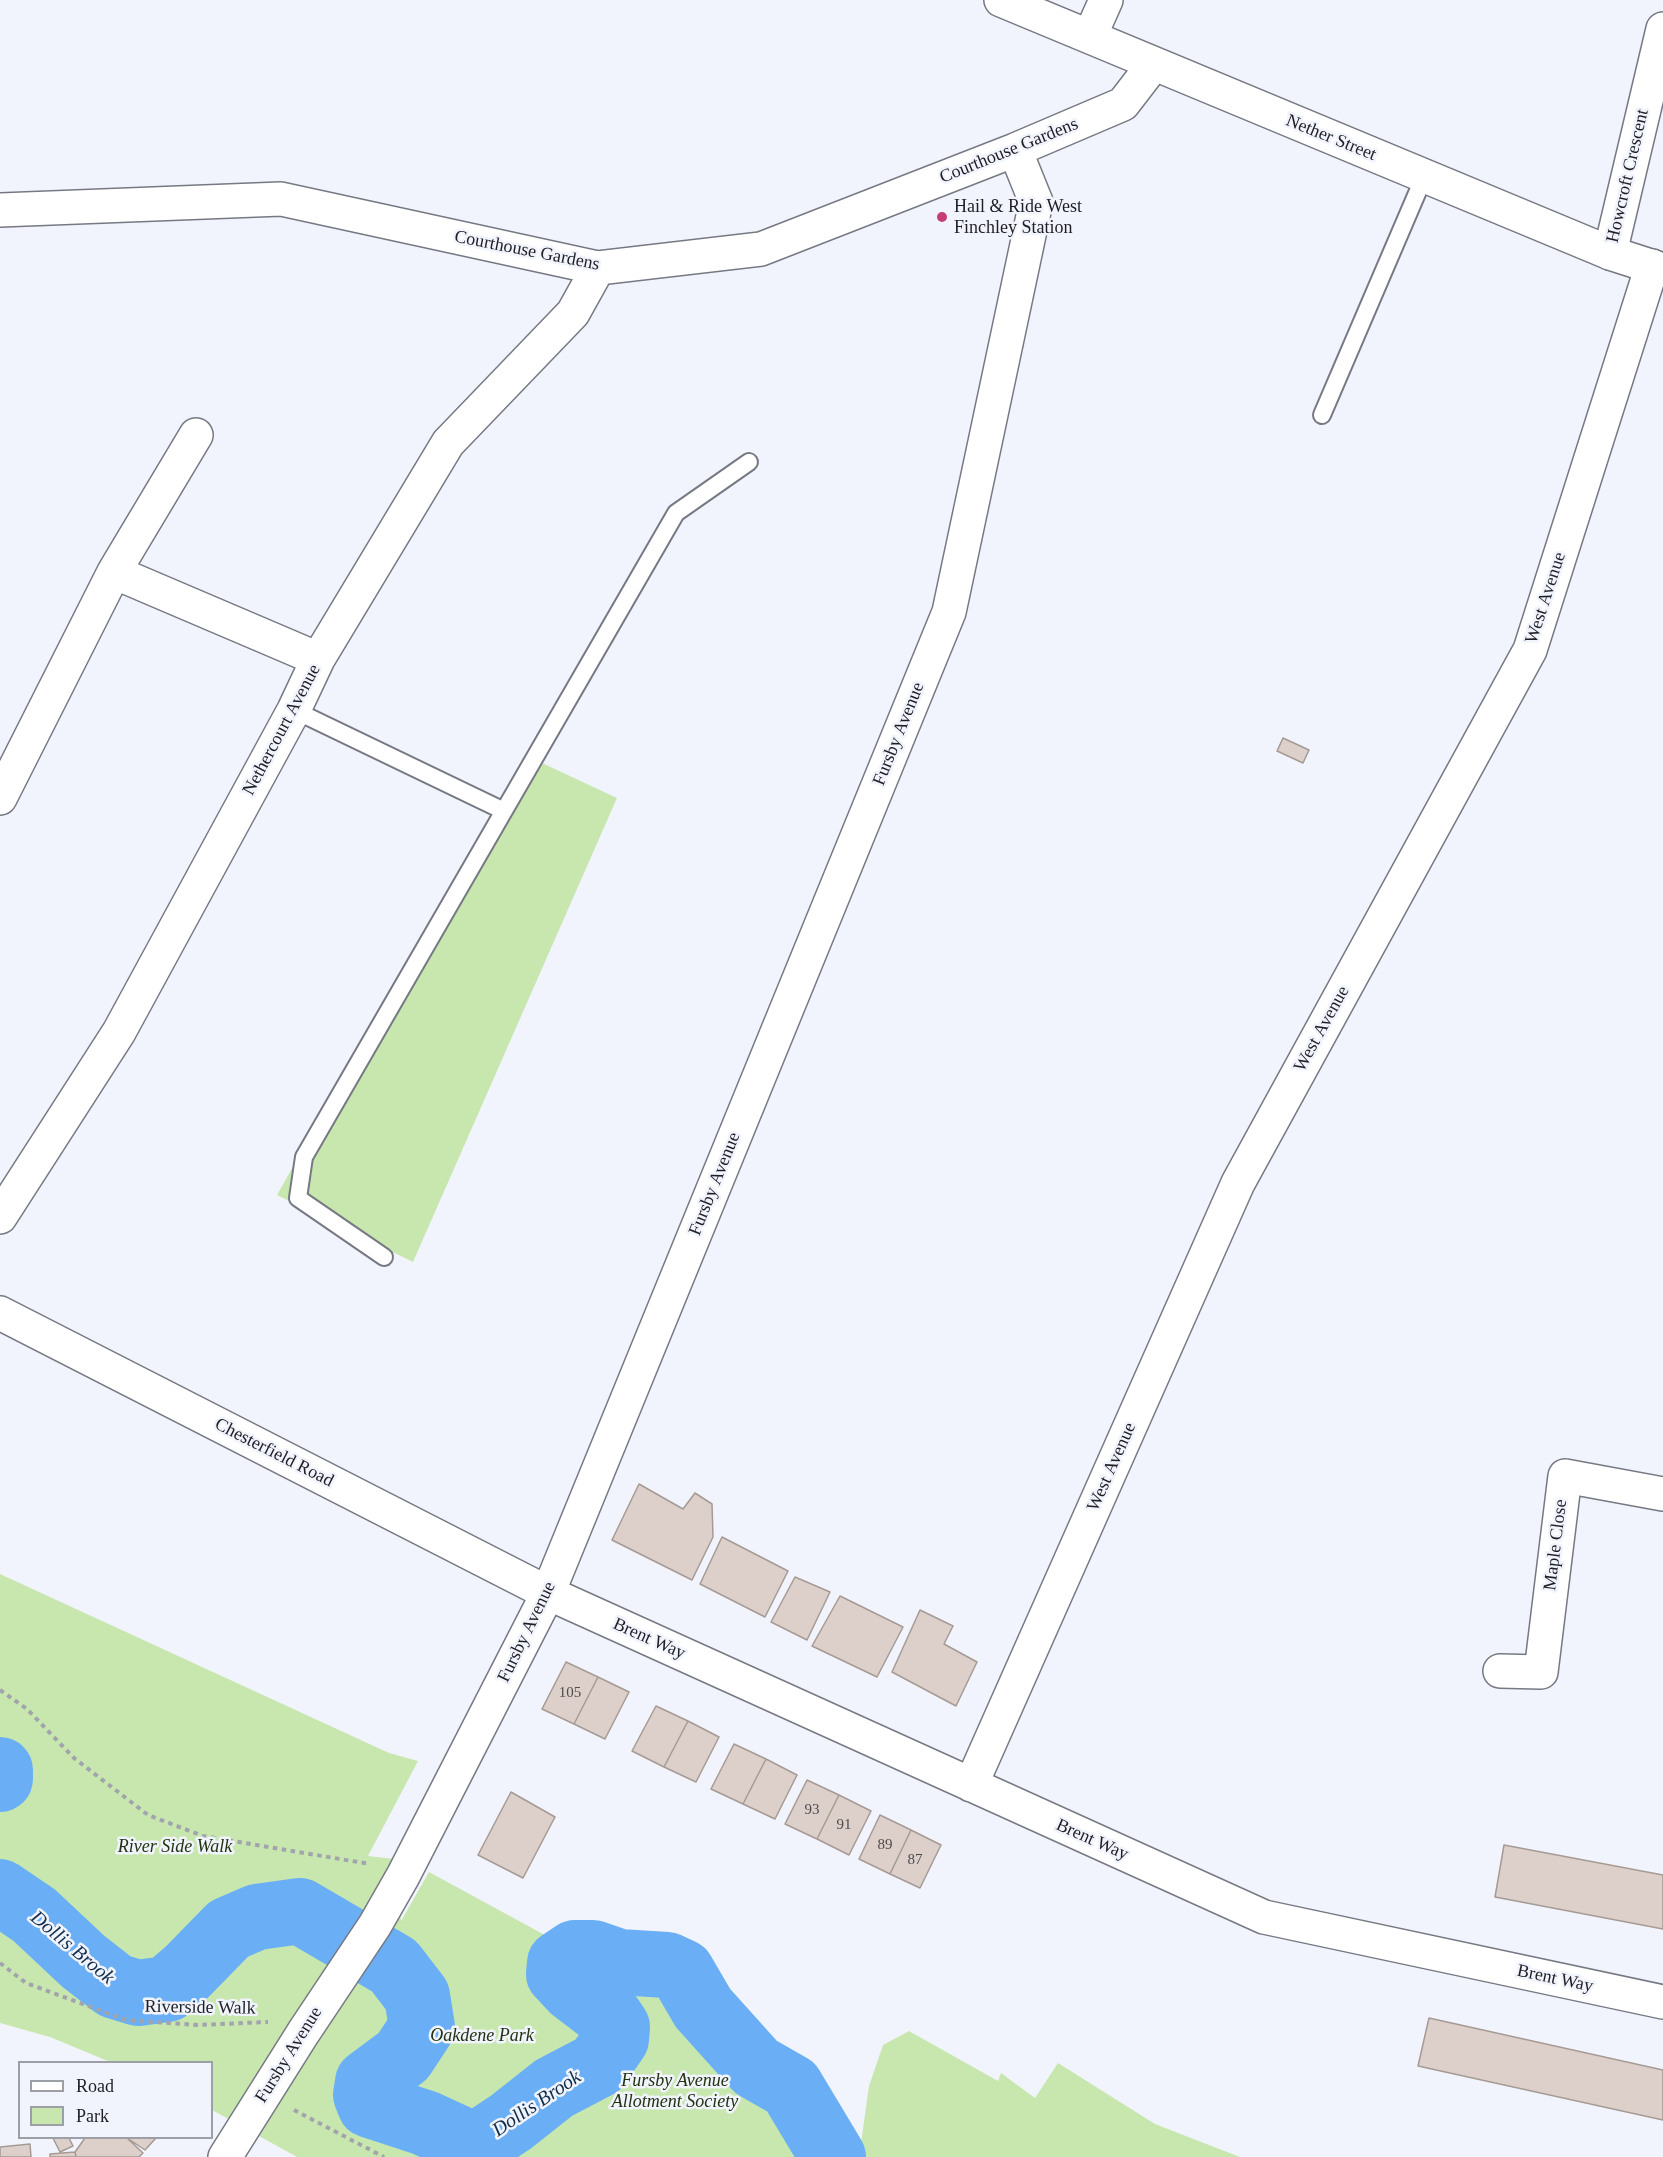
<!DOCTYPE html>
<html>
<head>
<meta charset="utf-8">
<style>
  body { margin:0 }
  #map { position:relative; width:1663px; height:2157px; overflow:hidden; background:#f2f4fd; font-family:Georgia,serif }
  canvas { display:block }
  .legend { position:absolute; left:18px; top:2061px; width:195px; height:78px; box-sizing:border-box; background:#f2f4fd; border:2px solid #9d9fa6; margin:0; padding:8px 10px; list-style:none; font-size:18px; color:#1e1f24 }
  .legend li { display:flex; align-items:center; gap:12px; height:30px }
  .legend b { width:30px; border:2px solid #9d9fa6 }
</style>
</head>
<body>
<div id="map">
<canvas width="1663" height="2157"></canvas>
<ul class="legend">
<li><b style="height:8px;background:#fff"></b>Road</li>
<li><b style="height:16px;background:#c7e7af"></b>Park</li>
</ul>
</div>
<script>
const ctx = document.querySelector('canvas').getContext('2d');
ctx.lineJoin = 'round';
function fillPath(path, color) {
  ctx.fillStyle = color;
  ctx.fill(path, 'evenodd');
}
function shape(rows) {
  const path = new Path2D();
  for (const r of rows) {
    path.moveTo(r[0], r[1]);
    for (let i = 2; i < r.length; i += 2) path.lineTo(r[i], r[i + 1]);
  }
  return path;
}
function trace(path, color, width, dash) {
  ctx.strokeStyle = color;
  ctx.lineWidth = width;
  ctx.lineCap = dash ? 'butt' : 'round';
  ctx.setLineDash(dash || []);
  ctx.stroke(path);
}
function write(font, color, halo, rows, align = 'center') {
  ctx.font = font + ' Georgia,serif';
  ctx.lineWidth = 5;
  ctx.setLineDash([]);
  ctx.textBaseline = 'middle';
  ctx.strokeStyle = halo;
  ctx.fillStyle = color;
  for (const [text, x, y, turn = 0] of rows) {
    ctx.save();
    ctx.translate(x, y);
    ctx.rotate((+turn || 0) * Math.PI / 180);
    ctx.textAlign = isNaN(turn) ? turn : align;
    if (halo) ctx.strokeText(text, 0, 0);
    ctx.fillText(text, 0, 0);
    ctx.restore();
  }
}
fillPath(shape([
  [525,755,617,798,413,1262,277,1195],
  [0,1574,389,1753,418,1761,368,1856,395,1859,401,1921,429,1872,565,1946,589,1937,621,1950,628,1947,670,1948,678,1951,685,1958,707,2001,762,2049,758,2059,798,2078,818,2120,836,2146,850,2151,861,2143,869,2086,883,2045,909,2031,998,2081,1001,2073,1035,2098,1058,2063,1155,2124,1240,2157,297,2157,212,2110,212,2062,110,2062,50,2037,0,2023]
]), '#c7e7af');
trace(shape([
  [0,1770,0,1779],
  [0,1892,34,1915,83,1961,115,1986,138,1993,167,1989,187,1972,229,1929,257,1917,300,1911,394,1966,417,1996,422,2027,403,2056,368,2082,366,2095,370,2105,425,2123,475,2146,511,2122,554,2088,598,2065,616,2039,617,2027,611,2018,573,1989,559,1974,560,1963,575,1953,593,1953,619,1962,667,1965,682,1972,703,2008,756,2067,791,2087,833,2157]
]), '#6aaff5', 66);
const building = shape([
  [1283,738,1309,750,1303,763,1277,751,1283,738],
  [639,1484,683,1509,695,1493,712,1504,713,1537,692,1580,612,1540,639,1484],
  [722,1537,788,1571,765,1617,700,1584,722,1537],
  [795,1577,830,1592,807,1640,771,1622,795,1577],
  [840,1596,903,1627,877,1677,812,1646,840,1596],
  [920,1610,953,1626,944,1644,977,1662,956,1706,892,1672,920,1610],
  [566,1662,598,1677,574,1724,542,1709,566,1662],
  [598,1677,629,1692,605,1739,574,1724,598,1677],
  [656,1706,688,1721,664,1767,632,1751,656,1706],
  [688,1721,719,1737,696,1782,664,1767,688,1721],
  [734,1744,766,1759,743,1804,711,1789,734,1744],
  [766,1759,797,1775,775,1819,743,1804,766,1759],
  [807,1780,839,1795,817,1839,785,1824,807,1780],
  [511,1792,555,1817,523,1878,478,1855,511,1792],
  [839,1795,871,1811,849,1855,817,1839,839,1795],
  [880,1815,911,1830,890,1874,859,1859,880,1815],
  [911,1830,941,1845,920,1888,890,1874,911,1830],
  [1504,1845,1663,1875,1663,1929,1495,1897,1504,1845],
  [1429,2018,1663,2070,1663,2120,1418,2066,1429,2018],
  [53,2138,69,2138,73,2146,60,2152,53,2138],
  [85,2138,127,2138,143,2153,139,2157,76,2157,75,2152,85,2138],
  [127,2138,156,2138,145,2150,127,2138],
  [30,2144,31,2157,0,2157,0,2147,30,2144],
  [75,2152,76,2157,50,2157,50,2154,75,2152]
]);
fillPath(building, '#ddd0cb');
trace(building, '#a59a94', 1.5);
const lane = shape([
  [1322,415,1424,177],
  [294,710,504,811],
  [384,1257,298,1198,304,1157,676,513,749,462]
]);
const street = shape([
  [1090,36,1106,0],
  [0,210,281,199,598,268,761,249,1015,150,1123,104,1153,65],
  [1610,253,1663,29],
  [114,572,318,659],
  [0,798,114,572,196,435],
  [0,1217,119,1032,294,710,318,659,448,443,573,313,598,268],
  [0,1313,548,1593,1264,1917,1663,2002],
  [1500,1671,1541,1672,1565,1476,1663,1494],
  [971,1785,1238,1183,1530,650,1652,266],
  [225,2157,303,2033,375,1925,403,1876,548,1593,949,612,1036,202,1015,150]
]);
const secondary = shape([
  [1001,0,1610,253,1663,270]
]);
trace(lane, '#767983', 20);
trace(street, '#767983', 36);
trace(secondary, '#767983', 36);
trace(shape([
  [0,1690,27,1709,74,1758,148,1815,203,1836,370,1864],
  [0,1963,26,1983,126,2020,197,2025,268,2022],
  [294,2110,384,2157]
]), '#a2a4ab', 4, [4.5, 4.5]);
trace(lane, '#fff', 16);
trace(street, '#fff', 33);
trace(secondary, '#fff', 33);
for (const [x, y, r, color] of [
  [942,217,6,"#c53c77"]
]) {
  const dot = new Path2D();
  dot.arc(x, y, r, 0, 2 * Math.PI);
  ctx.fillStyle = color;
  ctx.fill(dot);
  trace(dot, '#f2f4fd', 2);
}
write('15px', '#4e4b4e', null, [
  ["105",570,1693],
  ["93",812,1810],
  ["91",844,1825],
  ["89",885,1845],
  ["87",915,1860]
]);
write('18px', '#1e1f24', '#f2f4fd', [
  ["Nether Street",1331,138,22],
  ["Courthouse Gardens",1009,151,-22],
  ["Howcroft Crescent",1628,176,-77],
  ["Courthouse Gardens",527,251,11],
  ["West Avenue",1546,598,-72],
  ["Nethercourt Avenue",282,730,-62],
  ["Fursby Avenue",899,734,-68],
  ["West Avenue",1322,1029,-61],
  ["Fursby Avenue",715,1184,-68],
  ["Chesterfield Road",274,1453,27],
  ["West Avenue",1112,1467,-66],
  ["Maple Close",1556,1545,-83],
  ["Fursby Avenue",527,1632,-64],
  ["Brent Way",649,1639,24],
  ["Brent Way",1092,1840,24],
  ["Brent Way",1555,1979,12],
  ["Riverside Walk",200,2008,1],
  ["Fursby Avenue",289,2055,-58]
]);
write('18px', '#1e1f24', '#f2f4fd', [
  ["Hail & Ride West",954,207],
  ["Finchley Station",954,228]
], 'left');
write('italic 18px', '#213310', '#f2f4fd', [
  ["River Side Walk",175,1847],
  ["Oakdene Park",482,2036],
  ["Fursby Avenue",675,2081],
  ["Allotment Society",675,2102]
]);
write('italic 20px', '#122f4b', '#f2f4fd', [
  ["Dollis Brook",72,1948,40],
  ["Dollis Brook",537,2104,-34]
]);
</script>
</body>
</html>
